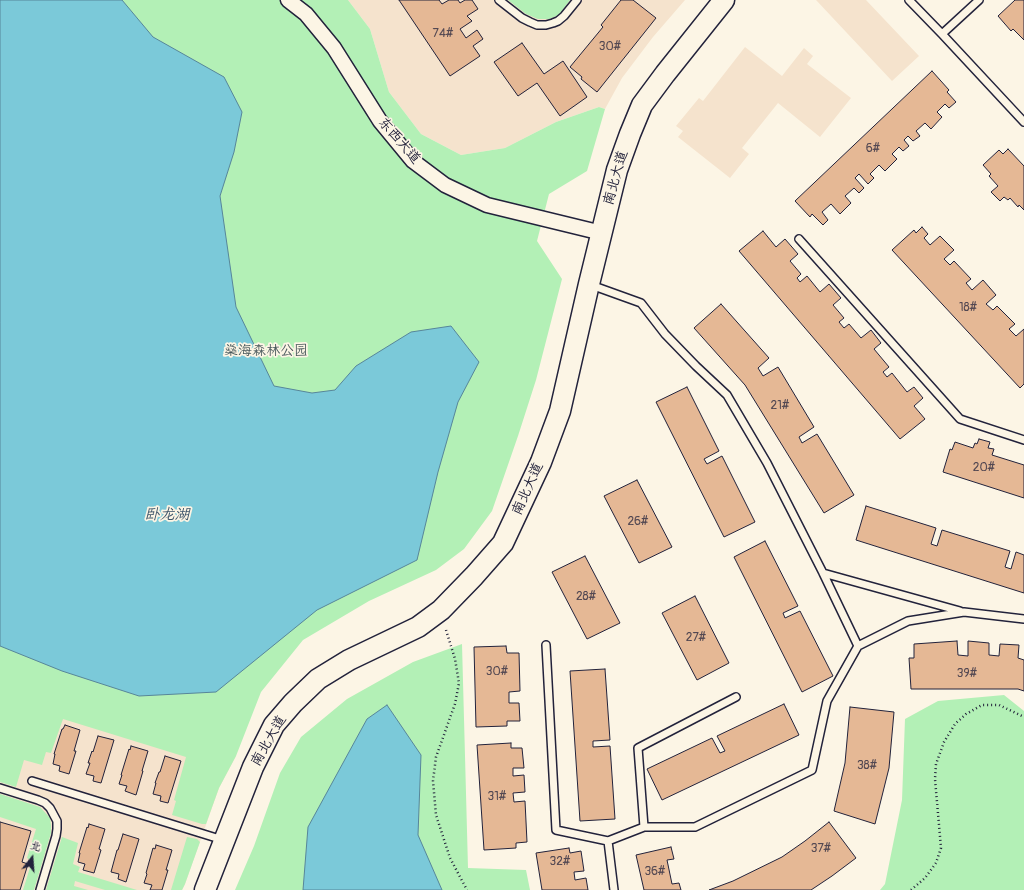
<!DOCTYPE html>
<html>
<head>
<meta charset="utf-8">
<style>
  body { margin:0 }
  #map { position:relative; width:1024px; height:890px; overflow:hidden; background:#fcf5e5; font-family:Pangolin,"LXGW WenKai TC",sans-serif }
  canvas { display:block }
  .north { position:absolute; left:12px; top:838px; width:40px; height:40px; -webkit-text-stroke:3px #fcf5e5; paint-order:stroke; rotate:17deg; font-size:11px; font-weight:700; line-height:16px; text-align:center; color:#22223b }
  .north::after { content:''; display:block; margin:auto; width:14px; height:18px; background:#22223b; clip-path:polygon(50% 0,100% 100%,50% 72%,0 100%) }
</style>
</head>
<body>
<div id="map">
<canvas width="1024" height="890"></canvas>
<div class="north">北</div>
</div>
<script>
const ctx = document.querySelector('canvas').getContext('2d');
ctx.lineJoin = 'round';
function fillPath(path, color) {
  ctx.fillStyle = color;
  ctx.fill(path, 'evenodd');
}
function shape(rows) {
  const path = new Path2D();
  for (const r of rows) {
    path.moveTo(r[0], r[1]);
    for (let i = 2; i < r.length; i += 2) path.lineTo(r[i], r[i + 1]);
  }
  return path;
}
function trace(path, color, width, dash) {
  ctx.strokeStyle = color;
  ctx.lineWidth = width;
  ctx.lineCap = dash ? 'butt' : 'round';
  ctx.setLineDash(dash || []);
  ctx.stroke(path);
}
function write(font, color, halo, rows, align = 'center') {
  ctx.font = font + ' Pangolin,"LXGW WenKai TC",sans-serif';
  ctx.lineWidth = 3.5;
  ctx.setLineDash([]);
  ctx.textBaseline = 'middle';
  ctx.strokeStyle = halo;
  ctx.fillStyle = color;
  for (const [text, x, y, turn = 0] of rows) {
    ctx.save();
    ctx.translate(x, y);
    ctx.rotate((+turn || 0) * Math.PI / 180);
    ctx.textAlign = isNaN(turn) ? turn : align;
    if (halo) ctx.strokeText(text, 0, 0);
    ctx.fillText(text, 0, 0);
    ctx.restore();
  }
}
fillPath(shape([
  [348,0,685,0,653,37,622,78,605,109,599,107,556,122,505,148,461,155,421,134,389,92,370,29],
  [816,0,866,0,919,56,892,81],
  [745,47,782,76,804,48,813,56,807,64,851,98,820,137,778,103,742,148,749,154,730,178,678,137,683,131,676,126,699,98,703,101],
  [0,655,236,756,219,788,185,884,182,890,0,890]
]), '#f5e3cd');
fillPath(shape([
  [0,0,348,0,370,29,389,92,421,134,461,155,505,148,556,122,599,107,605,109,587,171,549,194,537,241,562,279,536,380,518,436,492,511,464,549,436,570,369,601,303,640,261,692,236,756,219,788,206,824,202,824,172,815,176,801,174,800,186,757,63,719,51,753,46,752,42,765,24,760,16,787,0,782],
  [508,0,570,0,559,15,549,19,538,19,526,14],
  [462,644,468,868,526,870,530,890,235,890,254,846,280,773,301,737,347,699,413,662],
  [1004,695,1024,711,1024,890,880,890,885,884,902,800,905,719,938,701],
  [0,794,40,807,50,818,51,825,51,833,34,890,23,890,32,861,27,858,36,829,0,817],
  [62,837,78,843,73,864,80,867,78,872,137,890,105,890,75,881,74,886,88,890,46,890],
  [187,837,197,839,200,842,185,884,182,890,171,890]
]), '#b3f0b6');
const water = shape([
  [0,0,122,0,153,37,224,77,242,112,234,152,220,196,236,307,274,386,312,393,335,390,356,366,411,332,451,326,479,362,458,402,438,472,417,560,317,610,216,692,139,696,62,671,0,646,0,0],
  [387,705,421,755,418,835,442,890,303,890,308,827,367,719,387,705]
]);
fillPath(water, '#7bc9d9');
trace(water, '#57869a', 1);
const building = shape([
  [399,0,439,0,442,4,449,0,458,0,460,3,465,0,472,0,478,9,467,16,472,21,460,29,466,38,477,30,483,39,473,46,480,56,450,76,399,0],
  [621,0,633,0,656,18,597,92,581,79,582,77,570,67,603,27,601,25,621,0],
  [1015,0,1024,0,1024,40,1013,29,1011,31,998,16,1015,0],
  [522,43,544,74,563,61,587,97,560,116,537,83,518,96,494,62,522,43],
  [932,71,949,90,947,92,956,102,949,108,945,104,937,112,942,117,931,129,925,123,916,131,920,136,913,141,908,136,904,140,909,146,903,151,899,147,892,154,897,159,885,171,879,165,870,174,874,178,868,184,859,174,855,178,864,188,859,193,854,188,845,196,851,203,840,214,831,204,822,212,828,220,823,225,812,214,810,217,795,201,932,71],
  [1008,149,1024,166,1024,210,1019,205,1018,207,1010,198,1008,200,1004,197,1000,201,991,192,998,186,989,176,991,174,983,165,999,150,1003,154,1008,149],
  [922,227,928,234,924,238,930,245,940,236,954,250,944,259,950,265,954,261,971,279,966,283,972,290,983,280,996,295,986,304,993,310,997,306,1015,324,1009,329,1016,336,1024,329,1024,384,1020,388,892,250,914,230,916,233,922,227],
  [763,231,776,247,785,239,798,254,790,261,801,274,797,278,800,282,807,276,820,292,829,284,841,298,833,305,844,318,839,322,844,328,849,324,861,338,871,330,881,343,874,349,889,367,883,372,887,377,892,373,907,392,914,387,923,398,914,406,925,419,900,439,739,251,763,231],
  [721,304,769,358,758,368,763,376,778,367,814,427,799,437,802,443,817,434,854,495,824,513,745,385,694,328,721,304],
  [687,387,719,451,704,459,707,464,722,456,755,522,724,537,656,402,687,387],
  [979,439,990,442,988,448,994,449,992,455,1024,465,1024,498,943,472,950,449,952,450,955,442,973,448,975,443,977,444,979,439],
  [637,480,672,547,639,563,604,496,637,480],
  [866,506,936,528,931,544,937,546,942,530,1010,551,1005,567,1011,569,1016,552,1024,555,1024,593,856,540,866,506],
  [765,541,798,606,783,613,785,618,800,611,833,676,802,692,734,557,765,541],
  [585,556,620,623,587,639,552,572,585,556],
  [695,596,729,663,697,680,662,613,695,596],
  [957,641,958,655,968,656,968,641,989,643,989,655,999,656,1000,644,1019,645,1018,658,1024,660,1024,691,1018,689,911,689,909,658,914,658,914,644,957,641],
  [506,646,507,653,519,653,520,691,509,692,509,703,519,703,520,721,507,721,507,726,476,727,474,647,506,646],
  [605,669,610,740,593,741,593,747,610,746,615,819,580,821,570,671,605,669],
  [784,704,799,735,662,800,647,769,712,738,720,753,725,751,717,736,784,704],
  [850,707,894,712,889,768,875,824,834,811,845,763,850,707],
  [65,725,80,730,74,751,76,751,69,774,59,771,60,766,53,764,55,754,54,754,62,729,63,729,65,725],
  [98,736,114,740,101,783,93,781,94,776,86,774,90,763,88,763,92,751,93,752,98,736],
  [511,743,511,748,522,748,524,768,513,768,513,776,524,775,525,792,513,793,514,802,525,801,527,842,516,843,516,848,484,850,477,745,511,743],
  [131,746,148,751,142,771,143,771,136,795,125,791,127,786,119,784,122,775,121,775,129,749,130,750,131,746],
  [165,756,181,761,168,803,160,801,161,796,153,794,156,783,155,783,159,772,160,772,165,756],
  [0,822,31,831,22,862,28,864,20,890,0,890,0,822],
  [829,822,856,858,832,876,811,890,709,890,733,881,782,857,805,841,829,822],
  [89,824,105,829,99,849,101,850,94,873,83,870,85,864,78,862,80,853,79,853,87,827,88,828,89,824],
  [123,834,139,839,126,882,118,879,119,874,111,872,117,850,118,850,123,834],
  [156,845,172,850,166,870,168,870,162,890,150,890,152,885,144,883,147,874,146,873,153,848,155,849,156,845],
  [671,847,674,859,667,860,672,884,679,883,681,890,644,890,636,855,671,847],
  [569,848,570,853,581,851,584,871,574,872,575,880,586,878,588,890,542,890,536,853,569,848]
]);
fillPath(building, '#e5b895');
trace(building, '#22223b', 1);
const lane = shape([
  [499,0,522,18,530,22,537,25,546,25,553,23,558,21,564,16,577,0],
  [909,0,942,34,1024,122],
  [942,34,979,0],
  [799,239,960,419,1024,440],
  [823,573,960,611],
  [546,645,556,830,608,841,644,827,695,827,812,770,827,701,858,646,823,573,767,463,727,395,696,366,665,334,641,303,591,285],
  [858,646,908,621,964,612,1024,619],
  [32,781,223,840],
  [0,788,38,800,45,803,50,808,57,821,57,829,56,836,40,890],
  [644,827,638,748,736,697],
  [608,841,614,890]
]);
const street = shape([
  [288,0,306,14,334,48,380,121,413,161,445,185,487,205,602,233]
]);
const secondary = shape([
  [205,890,253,767,274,725,293,703,318,679,349,660,418,627,441,610,474,576,503,543,541,462,560,411,589,284,617,170,630,134,642,105,665,74,724,0]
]);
trace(lane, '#22223b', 10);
trace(street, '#22223b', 17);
trace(secondary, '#22223b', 23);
trace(shape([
  [446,630,455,659,459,683,455,704,436,757,433,781,436,815,450,858,467,890],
  [911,890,925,878,936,863,941,848,935,779,936,764,944,742,955,724,966,714,982,705,999,705,1024,717]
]), '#22223b', 2.5, [1, 3]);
trace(lane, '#fcf5e5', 7);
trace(street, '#fcf5e5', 14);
trace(secondary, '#fcf5e5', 20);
write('12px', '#534852', null, [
  ["74#",443,34],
  ["30#",610,47],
  ["6#",873,149],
  ["18#",968,308],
  ["21#",780,406],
  ["20#",984,468],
  ["26#",638,522],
  ["28#",586,597],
  ["27#",696,638],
  ["30#",497,672],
  ["39#",967,674],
  ["38#",867,766],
  ["31#",497,797],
  ["37#",821,849],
  ["32#",560,862],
  ["36#",655,872]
]);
write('14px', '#22223b', '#fcf5e5', [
  ["东西大道",399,141,49],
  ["南北大道",616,178,-74],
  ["南北大道",528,489,-66],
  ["南北大道",269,741,-60]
]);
write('14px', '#46565a', '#fcf5e5', [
  ["燊海森林公园",266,351]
]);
write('italic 15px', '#3d546a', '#fcf5e5', [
  ["卧龙湖",167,515]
]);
</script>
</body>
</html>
